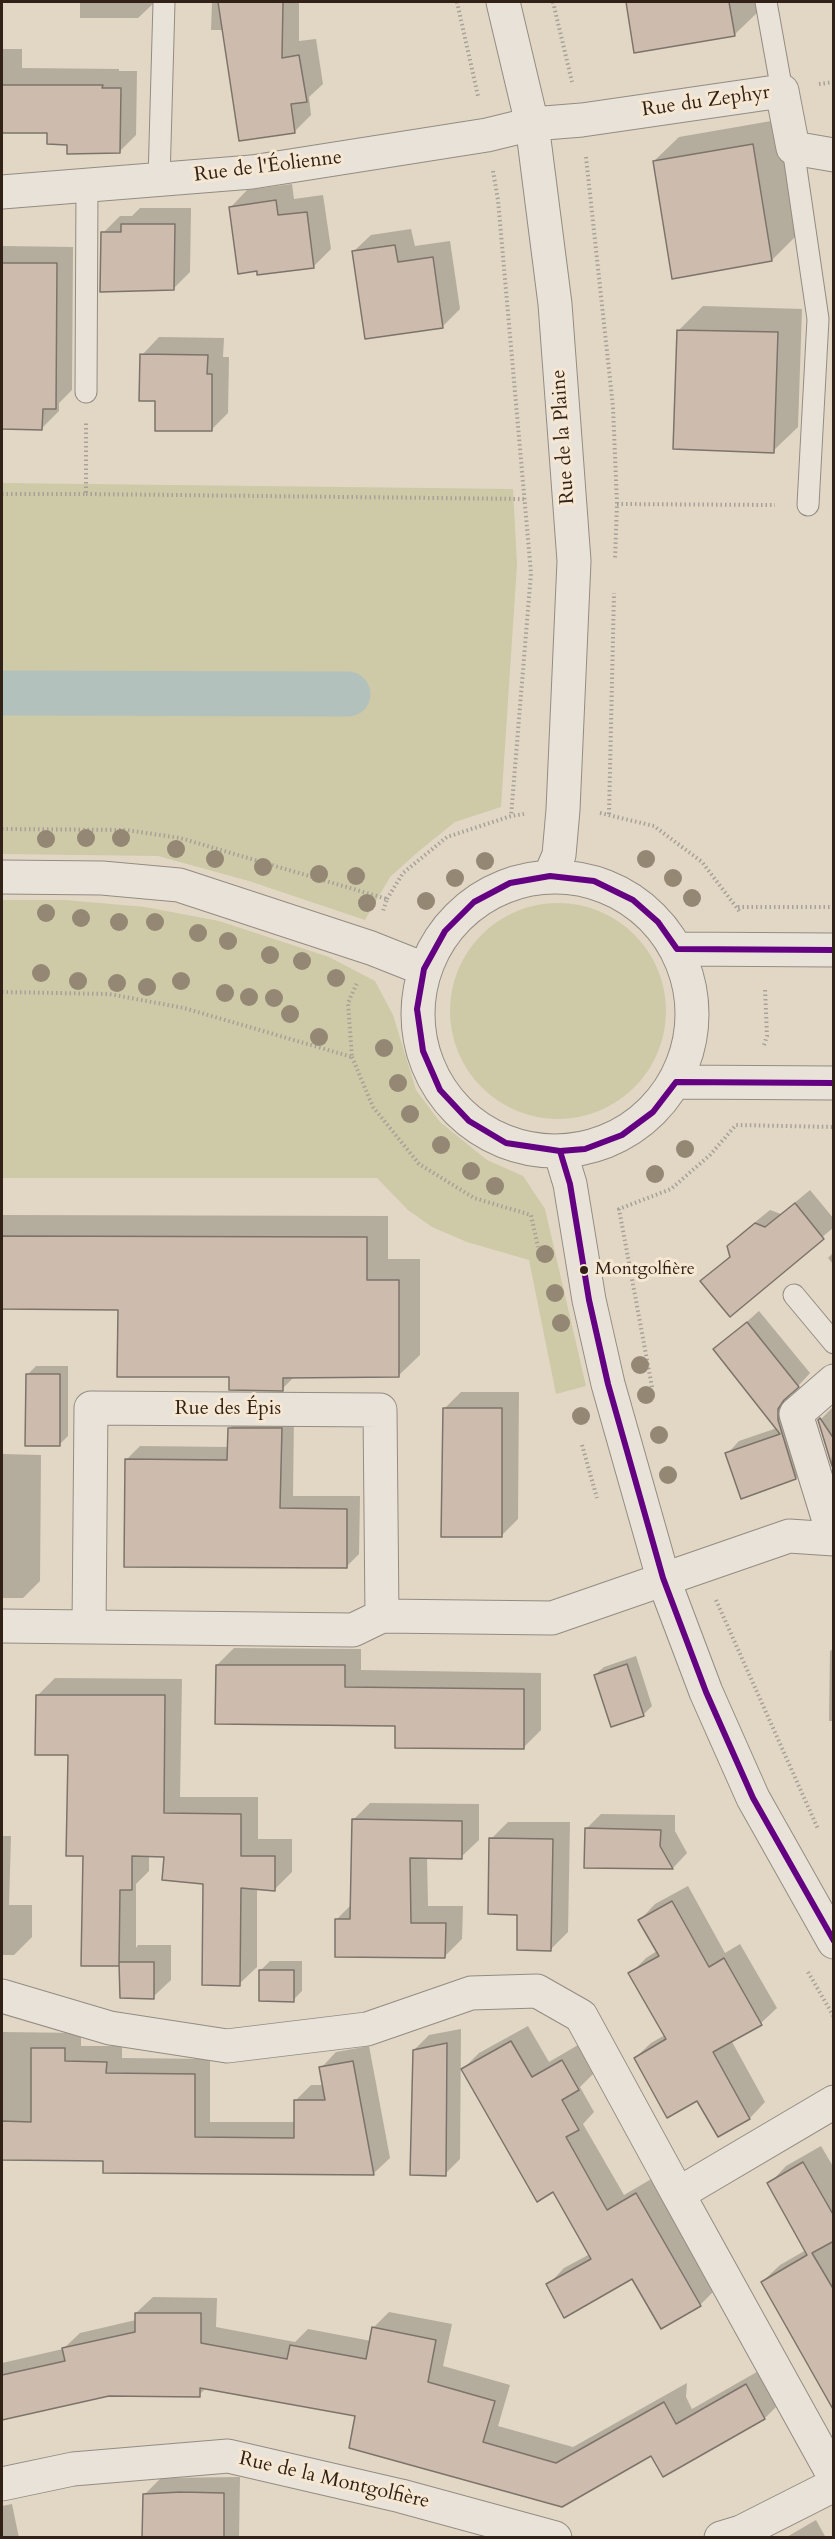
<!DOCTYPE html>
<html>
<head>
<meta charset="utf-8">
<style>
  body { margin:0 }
  #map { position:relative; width:835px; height:2539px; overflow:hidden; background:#e2d7c5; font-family:Cardo,serif }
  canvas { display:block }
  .frame { position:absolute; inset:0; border:3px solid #312117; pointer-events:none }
</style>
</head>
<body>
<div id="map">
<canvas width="835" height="2539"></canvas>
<div class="frame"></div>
</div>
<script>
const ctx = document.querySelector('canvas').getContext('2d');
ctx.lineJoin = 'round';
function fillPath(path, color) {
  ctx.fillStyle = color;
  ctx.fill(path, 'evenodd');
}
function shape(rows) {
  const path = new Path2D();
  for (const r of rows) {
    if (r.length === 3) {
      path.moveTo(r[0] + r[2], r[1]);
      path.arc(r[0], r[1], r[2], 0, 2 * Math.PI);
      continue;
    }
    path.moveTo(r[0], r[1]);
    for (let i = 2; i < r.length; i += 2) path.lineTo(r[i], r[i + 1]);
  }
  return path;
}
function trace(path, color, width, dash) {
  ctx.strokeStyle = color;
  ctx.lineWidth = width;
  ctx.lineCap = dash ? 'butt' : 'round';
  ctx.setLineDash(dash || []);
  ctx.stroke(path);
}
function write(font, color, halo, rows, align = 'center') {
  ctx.font = font + ' Cardo,serif';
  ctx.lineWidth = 6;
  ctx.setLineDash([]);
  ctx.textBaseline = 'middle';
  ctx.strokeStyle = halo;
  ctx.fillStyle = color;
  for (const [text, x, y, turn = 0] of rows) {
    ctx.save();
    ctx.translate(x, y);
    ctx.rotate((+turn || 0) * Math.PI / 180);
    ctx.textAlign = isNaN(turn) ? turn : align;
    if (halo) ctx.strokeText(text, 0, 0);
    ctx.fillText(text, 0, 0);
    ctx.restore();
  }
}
fillPath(shape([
  [2,483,513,489,517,564,501,807,455,822,419,851,390,877,365,920,249,881,158,856,2,854],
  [2,900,65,900,145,907,219,921,329,957,375,981,393,1015,416,1090,440,1122,487,1160,523,1176,545,1209,586,1386,556,1394,529,1260,467,1242,432,1227,408,1210,377,1178,2,1178],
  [558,1011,108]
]), '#cec9a6');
fillPath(shape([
  [80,2,155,2,138,18,80,18],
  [212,2,299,2,299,41,316,39,323,84,309,97,311,115,294,132,224,30,211,30],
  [628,2,757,2,759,11,734,35,636,51],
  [2,45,3,49,22,49,22,68,119,69,119,71,137,71,136,135,119,152,69,143,48,132,2,132],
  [777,120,796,236,772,260,654,161,679,137],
  [292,184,294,199,323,195,331,249,314,266,230,208,247,190],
  [140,208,191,208,190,272,173,289,103,233,120,216,132,216],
  [411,229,415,246,450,241,460,309,443,326,366,337,353,252,371,235],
  [2,246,73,247,72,390,59,403,59,411,42,428,2,428],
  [703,306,802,309,798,427,773,451,679,330],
  [159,337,224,338,223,357,229,357,228,413,211,430,157,400,142,355],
  [810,1190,834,1219,834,1227,731,1315,702,1282,731,1255,729,1246,743,1232,770,1210,781,1214],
  [2,1215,388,1216,388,1259,420,1259,420,1355,398,1376,294,1377,282,1389,231,1376,120,1308,2,1307],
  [834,1252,834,1265,828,1258],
  [759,1311,810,1373,789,1396,790,1407,808,1466,796,1478,742,1497,727,1454,739,1441,777,1428,715,1350],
  [36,1366,68,1366,68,1436,60,1444,27,1375],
  [461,1392,519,1392,518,1519,501,1536,444,1409],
  [834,1406,834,1467,819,1421],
  [243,1415,294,1415,293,1496,360,1496,359,1554,346,1567,126,1460,140,1446,229,1447,230,1428],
  [2,1454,41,1455,40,1581,23,1598,2,1598],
  [234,1648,361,1649,361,1670,541,1673,541,1730,524,1747,217,1665],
  [834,1648,834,1721,829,1721,830,1651],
  [636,1656,652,1706,644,1714,612,1725,595,1675,604,1667],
  [55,1678,182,1679,180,1797,258,1797,258,1839,292,1839,292,1872,275,1889,257,1888,257,1967,239,1984,204,1883,165,1856,149,1855,149,1871,136,1884,136,1948,138,1945,171,1945,171,1980,153,1997,121,1962,118,1965,84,1855,70,1753,38,1695],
  [370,1803,479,1804,479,1840,461,1857,427,1857,428,1906,463,1906,462,1939,445,1956,336,1920,352,1904,353,1820],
  [601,1814,675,1815,675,1831,687,1853,673,1868,585,1866,586,1829],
  [508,1822,570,1822,568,1932,551,1949,519,1913,491,1839],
  [2,1836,11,1836,9,1905,32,1905,32,1937,14,1955,2,1955],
  [688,1886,725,1953,740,1944,777,2008,761,2023,731,2040,765,2102,750,2118,718,2135,698,2099,635,2058,651,2043,665,2035,630,1974,646,1958,657,1951,640,1920,655,1904],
  [270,1961,302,1961,302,1991,293,2000,261,1970],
  [528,2026,549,2062,578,2045,594,2073,580,2087,594,2112,583,2124,624,2195,653,2178,716,2289,700,2305,633,2277,548,2285,564,2268,590,2254,553,2190,463,2069,479,2053],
  [461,2029,460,2159,445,2174,414,2050,429,2035],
  [2,2032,81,2033,81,2046,122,2046,122,2058,210,2059,210,2122,295,2122,295,2101,311,2085,324,2085,321,2068,336,2052,369,2046,390,2158,374,2173,104,2171,104,2159,2,2158],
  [821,2146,834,2168,834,2379,762,2282,780,2265,806,2250,769,2184,786,2166],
  [153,2297,217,2298,216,2327,295,2342,308,2329,371,2341,373,2328,389,2312,452,2324,443,2366,510,2385,498,2426,573,2447,687,2383,686,2397,692,2409,762,2369,781,2402,765,2418,667,2473,655,2452,561,2505,357,2414,207,2387,199,2395,109,2394,2,2418,2,2363,63,2349,80,2333,136,2320,136,2313],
  [240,2477,239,2538,144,2538,145,2494,161,2478],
  [12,2504,19,2538,2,2538,2,2506],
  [816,2520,826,2538,785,2538]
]), '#0003');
trace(shape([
  [2,693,348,694]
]), '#b3c1bd', 45);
const building = shape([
  [218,2,283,2,282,58,299,55,307,102,291,104,295,133,239,141,218,2],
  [626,2,729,2,735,36,634,53,626,2],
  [2,85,103,85,102,88,121,88,120,153,67,154,67,145,47,144,47,133,2,133,2,85],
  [753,144,772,261,672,279,653,161,753,144],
  [276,200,278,215,307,212,314,268,257,275,257,271,238,274,229,207,276,200],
  [121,224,175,224,174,290,100,292,101,232,121,232,121,224],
  [395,245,398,262,433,257,443,328,365,339,352,251,395,245],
  [2,263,57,263,56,409,43,409,42,430,2,429,2,263],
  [677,330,778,332,774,453,673,449,677,330],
  [140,354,208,355,207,374,212,374,212,431,155,431,155,401,139,401,140,354],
  [795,1203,824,1239,730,1317,700,1281,730,1257,727,1246,755,1223,765,1227,795,1203],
  [2,1236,367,1237,367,1280,399,1280,399,1377,283,1378,283,1391,229,1390,229,1377,117,1377,118,1310,2,1309,2,1236],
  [747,1322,799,1387,784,1400,778,1409,778,1420,796,1479,741,1499,725,1453,780,1434,713,1349,747,1322],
  [26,1374,60,1374,60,1446,25,1446,26,1374],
  [443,1408,502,1408,502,1537,441,1537,443,1408],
  [820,1418,834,1439,832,1466,818,1420,820,1418],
  [228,1428,282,1428,280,1508,347,1509,347,1568,124,1567,125,1459,227,1460,228,1428],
  [627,1664,644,1716,611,1727,594,1675,627,1664],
  [216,1665,345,1665,345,1687,524,1689,524,1749,395,1748,395,1726,215,1724,216,1665],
  [36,1695,165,1695,164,1813,241,1814,241,1856,275,1856,275,1891,241,1888,240,1986,202,1985,203,1884,162,1880,164,1857,132,1856,132,1890,120,1890,119,1966,81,1966,83,1856,66,1856,68,1755,35,1755,36,1695],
  [352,1819,462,1821,462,1859,410,1858,411,1923,446,1923,445,1958,335,1957,335,1919,350,1919,352,1819],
  [585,1828,661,1830,660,1846,673,1869,584,1868,585,1828],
  [489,1838,553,1839,551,1951,517,1950,517,1915,488,1914,489,1838],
  [672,1901,709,1967,724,1958,762,2025,713,2052,750,2119,718,2137,697,2101,667,2118,634,2058,666,2039,628,1973,659,1956,638,1920,672,1901],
  [119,1962,154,1962,154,1999,120,1998,119,1962],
  [259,1970,294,1970,294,2002,259,2001,259,1970],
  [511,2041,532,2077,562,2060,579,2090,562,2100,579,2130,566,2137,607,2210,636,2193,701,2306,661,2329,632,2279,564,2318,546,2284,591,2259,553,2192,537,2202,461,2069,511,2041],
  [447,2043,446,2176,410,2175,413,2050,447,2043],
  [31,2048,65,2048,65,2061,107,2062,106,2073,195,2074,195,2137,294,2138,294,2100,325,2100,319,2067,353,2061,374,2175,103,2173,103,2161,2,2160,2,2121,31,2122,31,2048],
  [803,2162,834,2216,834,2241,812,2253,834,2290,834,2411,761,2282,807,2255,767,2183,803,2162],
  [135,2313,201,2313,201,2343,287,2359,290,2345,366,2359,372,2327,436,2340,428,2382,495,2401,483,2442,556,2463,664,2402,676,2424,746,2384,765,2419,663,2477,651,2456,562,2507,349,2448,355,2416,200,2388,200,2397,109,2396,2,2420,2,2375,65,2361,62,2348,135,2332,135,2313],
  [181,2492,224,2493,224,2538,142,2538,143,2494,181,2492]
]);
fillPath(building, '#cdbcad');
trace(building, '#7c746a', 1.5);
const service = shape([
  [766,2,782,91],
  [793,148,818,319,808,505],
  [159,180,164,2],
  [86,392,87,185],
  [794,1295,834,1343]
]);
const minor = shape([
  [503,2,532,124,555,304,574,561,563,810,559,855,550,876],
  [2,192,252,172,487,135,532,124,582,120,782,91,793,148,834,155],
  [555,1014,137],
  [2,877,102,878,179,885,371,948,424,969],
  [677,949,834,950],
  [676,1082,834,1083],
  [560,1151,570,1184,589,1300,608,1384,663,1578,706,1692,753,1798,834,1942],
  [834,1381,796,1414,834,1537],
  [2,1626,353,1630,382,1616,552,1618,789,1536,834,1539],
  [89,1627,91,1408,380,1410,382,1616],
  [2,1996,110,2028,227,2046,367,2029,471,1993,537,1991,581,2016,678,2194],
  [834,2102,678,2194,834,2476],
  [2,2484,73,2469,228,2456,401,2496,555,2538],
  [721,2538,741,2532,834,2485]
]);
trace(service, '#948c81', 23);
trace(minor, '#948c81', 35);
trace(shape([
  [457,2,478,96],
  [553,2,572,82],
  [819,84,834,82],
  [586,157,613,407,617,504,615,559],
  [493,171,498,200,531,573,511,816],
  [2,494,86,494,86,423],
  [86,494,524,499],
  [617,504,775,505],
  [600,813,654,826,702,862,740,912],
  [609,814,614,593],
  [2,829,126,830,180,838,387,899,383,911],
  [387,899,403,873,447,837,511,816,524,814],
  [738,907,834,907],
  [2,992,109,994,184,1008,352,1057,348,1003,357,983],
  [764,1045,767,1036,765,988],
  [352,1057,373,1107,419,1164,474,1198,531,1215,538,1247],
  [652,1387,619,1209,671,1189,710,1155,736,1125,834,1127],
  [582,1445,597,1498],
  [716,1600,818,1829],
  [808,1972,834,2017]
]), '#a7a199', 4, [1.5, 3]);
trace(service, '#e8e2d9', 21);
trace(minor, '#e8e2d9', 33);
trace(shape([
  [834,950,677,949,658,922,633,900,594,881,550,876,510,883,474,902,445,931,424,969,417,1009,423,1051,440,1090,469,1121,506,1143,560,1151,585,1149,622,1135,653,1112,676,1082,834,1083],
  [560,1151,570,1184,589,1300,608,1384,663,1578,706,1692,753,1798,834,1941]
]), '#640082', 6);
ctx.fillStyle = '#948875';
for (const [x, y] of [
  [86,838],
  [121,838],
  [46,839],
  [176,849],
  [215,859],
  [646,859],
  [485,861],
  [263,867],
  [319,874],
  [356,876],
  [455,878],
  [673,878],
  [692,898],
  [426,901],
  [367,903],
  [46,913],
  [81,918],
  [119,922],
  [155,922],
  [198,933],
  [228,941],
  [270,955],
  [302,961],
  [41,973],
  [336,978],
  [78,981],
  [181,981],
  [117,983],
  [147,987],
  [225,993],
  [249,997],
  [274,998],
  [290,1014],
  [319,1037],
  [384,1048],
  [398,1083],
  [410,1114],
  [441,1145],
  [685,1149],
  [471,1171],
  [655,1174],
  [495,1186],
  [545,1254],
  [555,1293],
  [561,1323],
  [640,1365],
  [646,1395],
  [581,1416],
  [659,1435],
  [668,1475]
]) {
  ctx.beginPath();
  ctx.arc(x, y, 9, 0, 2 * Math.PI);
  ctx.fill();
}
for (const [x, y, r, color] of [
  [584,1270,5,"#312117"]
]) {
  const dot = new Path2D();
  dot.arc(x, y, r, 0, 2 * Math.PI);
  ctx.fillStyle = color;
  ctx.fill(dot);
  trace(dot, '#f5e7d1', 2);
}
write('18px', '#312117', '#f5e7d1', [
  ["Montgolfière",595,1270]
], 'left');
write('20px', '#312117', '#f5e7d1', [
  ["Rue du Zephyr",706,102,-8],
  ["Rue de l'Éolienne",268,167,-7],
  ["Rue de la Plaine",564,437,-94],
  ["Rue des Épis",228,1409],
  ["Rue de la Montgolfière",334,2481,13]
]);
</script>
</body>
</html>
